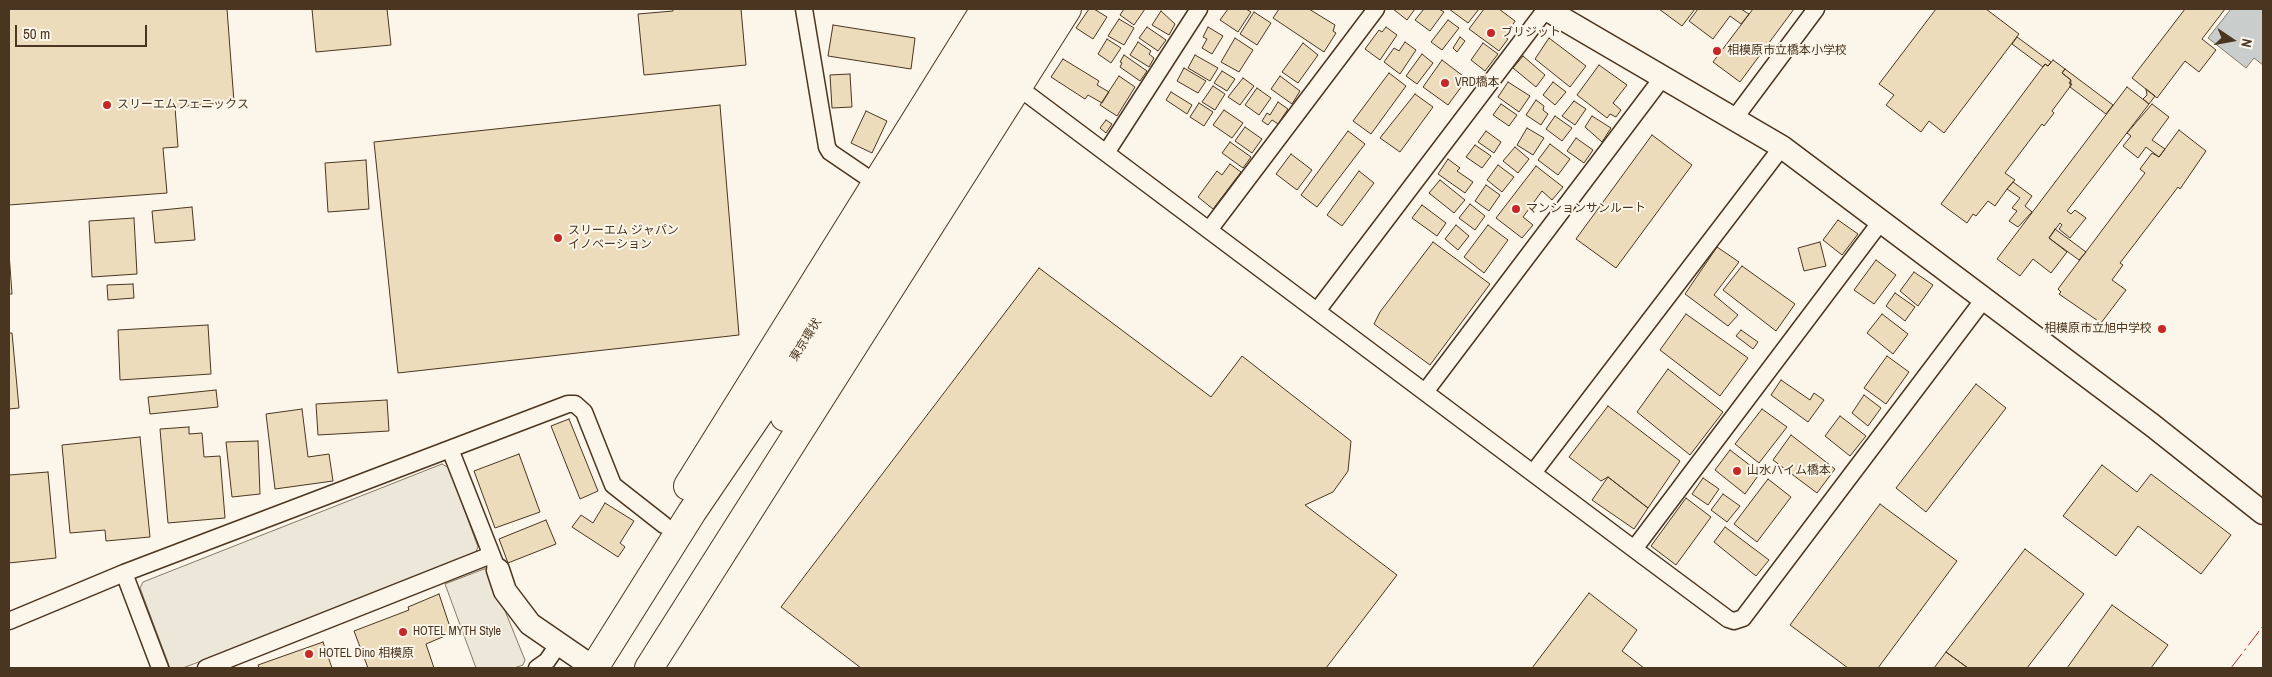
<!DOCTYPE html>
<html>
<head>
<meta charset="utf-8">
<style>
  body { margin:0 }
  #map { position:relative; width:2272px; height:677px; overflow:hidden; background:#fbf6e9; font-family:"Archivo Narrow",sans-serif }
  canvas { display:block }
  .frame { position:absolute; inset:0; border:10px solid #4a3520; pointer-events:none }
  .north { position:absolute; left:2207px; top:15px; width:50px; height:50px; -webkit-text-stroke:4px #fbf6e9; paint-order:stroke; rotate:102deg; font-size:14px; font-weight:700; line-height:20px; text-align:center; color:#4a3520 }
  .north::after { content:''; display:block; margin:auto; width:18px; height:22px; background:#4a3520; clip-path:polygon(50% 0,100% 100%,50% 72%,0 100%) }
  .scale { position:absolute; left:15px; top:25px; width:132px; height:22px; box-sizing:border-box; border:2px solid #4a3520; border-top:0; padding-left:6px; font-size:15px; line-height:18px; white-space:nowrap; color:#4a3520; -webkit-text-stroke:4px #fbf6e9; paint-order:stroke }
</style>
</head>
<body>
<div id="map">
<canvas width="2272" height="677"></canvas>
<div class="frame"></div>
<div class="north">N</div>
<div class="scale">50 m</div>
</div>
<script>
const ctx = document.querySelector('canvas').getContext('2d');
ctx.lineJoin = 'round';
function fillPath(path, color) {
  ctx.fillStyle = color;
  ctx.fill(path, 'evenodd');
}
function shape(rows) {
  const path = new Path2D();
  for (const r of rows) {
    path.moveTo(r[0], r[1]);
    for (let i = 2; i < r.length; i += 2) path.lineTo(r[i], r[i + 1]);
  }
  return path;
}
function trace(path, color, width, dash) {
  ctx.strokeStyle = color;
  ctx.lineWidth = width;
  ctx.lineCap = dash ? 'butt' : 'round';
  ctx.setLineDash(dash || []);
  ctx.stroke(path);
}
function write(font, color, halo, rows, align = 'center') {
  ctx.font = font + ' "Archivo Narrow","Noto Sans JP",sans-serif';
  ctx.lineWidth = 4;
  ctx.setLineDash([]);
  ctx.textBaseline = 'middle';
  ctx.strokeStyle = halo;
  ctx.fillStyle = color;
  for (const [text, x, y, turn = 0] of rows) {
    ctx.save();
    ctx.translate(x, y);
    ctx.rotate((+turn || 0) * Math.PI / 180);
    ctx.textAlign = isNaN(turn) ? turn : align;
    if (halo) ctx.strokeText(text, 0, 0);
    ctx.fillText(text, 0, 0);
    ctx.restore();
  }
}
const parking = shape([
  [442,464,449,468,478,547,474,556,183,668,170,668,140,588,143,582,442,464],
  [484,569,488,569,525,660,523,665,514,668,476,668,445,584,484,569]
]);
fillPath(parking, '#ede7d9');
trace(parking, '#887966', 1);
const water = shape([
  [2231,9,2263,9,2263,65,2254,58,2246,68,2208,38,2231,9]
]);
fillPath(water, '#c9cecd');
trace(water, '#887966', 1);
const building = shape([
  [9,9,227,9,234,102,175,107,178,147,163,148,167,193,9,205,9,9],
  [312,9,387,9,391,45,316,52,312,9],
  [673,9,741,9,746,65,644,75,638,14,673,11,673,9],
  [1089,9,1094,9,1107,17,1093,39,1076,28,1089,9],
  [1124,9,1145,9,1134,25,1120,15,1124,9],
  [1228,9,1246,9,1251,12,1238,32,1220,20,1228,9],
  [1279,9,1309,9,1335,25,1333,31,1336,33,1324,52,1273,18,1279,9],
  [1393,9,1415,9,1407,20,1393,9],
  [1424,9,1439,9,1444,12,1430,31,1415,20,1424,9],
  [1449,9,1479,9,1468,23,1449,9],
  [1484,9,1499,9,1515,21,1505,37,1508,39,1499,51,1469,29,1484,9],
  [1659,9,1695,9,1682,26,1659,9],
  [1698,9,1741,9,1749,14,1741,24,1730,16,1713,39,1689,21,1698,9],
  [1753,9,1794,9,1740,82,1713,62,1753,9],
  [1936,9,1986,9,2019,34,1944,133,1929,121,1921,132,1886,105,1894,95,1879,84,1936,9],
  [2185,9,2225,9,2202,39,2216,50,2199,72,2185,61,2157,98,2132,78,2185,9],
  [1161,11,1175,24,1169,35,1152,25,1161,11],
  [1254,12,1271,23,1257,45,1240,34,1254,12],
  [1119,19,1134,28,1124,45,1108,36,1119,19],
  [1448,20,1459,28,1442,50,1431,42,1448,20],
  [833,25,915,38,911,69,828,56,833,25],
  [1147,27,1166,40,1158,51,1139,38,1147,27],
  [1208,27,1223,36,1212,54,1202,48,1207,39,1203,37,1208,27],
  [1386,27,1397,35,1380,60,1365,49,1379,30,1382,32,1386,27],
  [1460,37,1465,41,1457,52,1453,48,1460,37],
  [2017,37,2051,62,2048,66,2045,64,2043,67,2012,44,2017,37],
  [1235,38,1253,50,1239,72,1221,62,1235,38],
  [1549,38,1586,66,1570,87,1535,59,1549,38],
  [1107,39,1121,48,1111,63,1098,54,1107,39],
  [1138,42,1151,51,1149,54,1154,58,1149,67,1130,55,1138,42],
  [1405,42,1416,50,1400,74,1384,62,1394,48,1399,51,1405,42],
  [1303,43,1318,55,1298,83,1282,72,1303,43],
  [1483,43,1498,54,1485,71,1471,60,1483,43],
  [1422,54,1433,63,1417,84,1406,76,1422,54],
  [1124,55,1147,71,1140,81,1120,67,1122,63,1120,62,1124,55],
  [1195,55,1218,68,1210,81,1188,68,1195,55],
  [1523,56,1545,75,1536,87,1513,68,1523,56],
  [1063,59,1099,81,1097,85,1109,92,1102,103,1088,95,1085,99,1051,77,1063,59],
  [1442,60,1467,79,1448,105,1423,87,1442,60],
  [2053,60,2065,69,2062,73,2071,80,2069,83,2072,84,2052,111,2054,113,2044,126,2042,124,2005,173,2015,180,2007,189,1995,206,1988,201,1976,216,1973,214,1967,223,1941,204,2045,64,2048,66,2053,60],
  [1599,65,1627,85,1613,103,1621,110,1616,117,1610,114,1607,118,1577,95,1599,65],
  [1184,68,1206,81,1198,93,1177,81,1184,68],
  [2065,69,2113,105,2106,114,2070,87,2071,80,2062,73,2065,69],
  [1222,71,1235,79,1227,91,1214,83,1222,71],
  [1389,73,1406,86,1371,134,1353,121,1389,73],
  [850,74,852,107,832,108,830,75,850,74],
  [1119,76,1135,87,1117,116,1100,105,1119,76],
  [1280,76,1300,91,1292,104,1271,89,1280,76],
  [1243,78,1254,86,1240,105,1228,97,1243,78],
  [1508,82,1530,96,1519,112,1498,97,1508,82],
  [1553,82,1566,92,1555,105,1543,95,1553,82],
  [1213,86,1225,94,1215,110,1202,102,1213,86],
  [2127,87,2149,104,2067,211,2071,214,2075,210,2086,218,2070,238,2059,229,2062,225,2060,223,2049,238,2067,252,2051,273,2033,259,2020,276,1997,259,2127,87],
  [1257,88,1271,98,1259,115,1245,105,1257,88],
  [2146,89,2155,96,2149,104,2143,99,2147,95,2146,89],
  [1171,92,1192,105,1187,114,1166,100,1171,92],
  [1415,94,1433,107,1400,152,1380,138,1415,94],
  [1536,100,1544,106,1543,110,1548,114,1541,125,1526,115,1536,100],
  [1574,101,1586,109,1575,125,1562,116,1574,101],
  [1278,102,1288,109,1278,124,1272,120,1268,125,1262,121,1267,113,1270,115,1278,102],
  [1199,103,1213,112,1204,126,1190,117,1199,103],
  [1501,104,1517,115,1509,126,1493,115,1501,104],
  [2152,104,2169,117,2152,140,2165,149,2159,157,2146,147,2138,158,2123,146,2131,136,2127,133,2152,104],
  [720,105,739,335,398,373,374,142,720,105],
  [1224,110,1243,123,1232,138,1213,125,1224,110],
  [866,111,887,121,872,153,851,143,866,111],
  [1555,116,1572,128,1562,141,1546,129,1555,116],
  [1592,116,1611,128,1602,142,1585,127,1592,116],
  [1106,120,1112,124,1106,133,1100,128,1106,120],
  [1245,127,1262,139,1252,153,1235,141,1245,127],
  [1527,128,1544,138,1533,155,1517,145,1527,128],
  [2179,130,2206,151,2180,189,2178,187,2120,263,2123,265,2112,280,2126,290,2101,323,2059,294,2061,292,2058,289,2145,173,2140,169,2152,153,2159,157,2179,130],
  [1348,131,1365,144,1317,207,1301,195,1348,131],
  [1486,131,1501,142,1494,153,1478,142,1486,131],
  [1652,135,1692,165,1616,268,1576,239,1652,135],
  [1576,138,1593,150,1584,163,1567,151,1576,138],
  [1230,142,1251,157,1243,168,1222,153,1230,142],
  [1550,144,1570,159,1558,175,1538,160,1550,144],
  [1475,145,1491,156,1482,168,1466,157,1475,145],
  [1515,147,1529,159,1518,173,1503,161,1515,147],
  [1291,154,1312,170,1297,190,1276,174,1291,154],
  [1448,159,1460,168,1457,171,1473,182,1465,193,1438,174,1448,159],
  [366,160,369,209,328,212,325,163,366,160],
  [1230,164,1241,172,1213,209,1198,197,1217,171,1222,175,1230,164],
  [1498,165,1514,177,1502,192,1487,180,1498,165],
  [1536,166,1563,187,1552,200,1542,191,1523,217,1533,225,1522,238,1496,218,1536,166],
  [1359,171,1374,183,1342,226,1327,215,1359,171],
  [1440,180,1465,200,1454,213,1429,193,1440,180],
  [2013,182,2032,196,2025,206,2032,212,2018,227,2009,221,2017,211,2012,208,2020,198,2007,189,2013,182],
  [1486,185,1500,195,1489,211,1475,201,1486,185],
  [1470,204,1485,216,1475,230,1459,218,1470,204],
  [1422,205,1446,223,1437,236,1412,218,1422,205],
  [192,207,195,240,155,243,152,211,192,207],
  [134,218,137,274,92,277,89,221,134,218],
  [1838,220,1858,234,1842,255,1823,240,1838,220],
  [1456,225,1469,236,1458,250,1445,239,1456,225],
  [1488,225,1508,240,1484,273,1464,257,1488,225],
  [2055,229,2086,252,2079,260,2049,238,2055,229],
  [1433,242,1490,284,1430,365,1374,324,1380,312,1433,242],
  [1820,242,1826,266,1804,271,1798,248,1820,242],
  [1717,247,1739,262,1714,295,1738,315,1728,326,1685,294,1717,247],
  [9,253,12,294,9,294,9,253],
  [1876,260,1896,275,1874,304,1854,290,1876,260],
  [1742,266,1795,304,1776,331,1723,290,1742,266],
  [1039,268,1211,397,1242,356,1351,441,1348,471,1333,492,1305,505,1397,575,1326,668,861,668,781,607,1039,268],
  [1914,272,1933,285,1918,306,1900,291,1914,272],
  [133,284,134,298,108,300,107,285,133,284],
  [1895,293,1915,307,1905,321,1886,306,1895,293],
  [1686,314,1748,358,1720,396,1660,350,1686,314],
  [1882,314,1908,334,1893,354,1867,333,1882,314],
  [208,325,211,374,120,380,118,330,208,325],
  [1741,330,1758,342,1753,349,1736,336,1741,330],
  [9,333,12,333,19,408,9,409,9,333],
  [1887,356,1909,372,1886,404,1864,388,1887,356],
  [1668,369,1723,412,1690,455,1637,412,1668,369],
  [1781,380,1810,400,1814,393,1824,400,1808,422,1771,395,1781,380],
  [1976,384,2006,408,1926,512,1896,488,1976,384],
  [216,390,218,407,150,414,148,397,216,390],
  [1864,395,1881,408,1868,426,1852,413,1864,395],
  [387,400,389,431,318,435,316,404,387,400],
  [1608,406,1680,461,1648,508,1608,477,1601,481,1569,457,1608,406],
  [302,409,308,457,329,454,333,481,275,489,266,414,302,409],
  [1762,409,1787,427,1759,463,1735,444,1762,409],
  [1840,416,1866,436,1850,456,1825,436,1840,416],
  [569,419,598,491,580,499,551,426,569,419],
  [189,427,189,434,202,433,204,457,220,456,225,518,168,523,160,429,189,427],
  [1791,435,1835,469,1817,493,1773,460,1791,435],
  [140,437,150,537,106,541,105,530,70,533,62,445,140,437],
  [258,441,260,494,232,497,226,442,258,441],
  [1730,450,1760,473,1745,494,1715,470,1730,450],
  [519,454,540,512,495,528,474,471,519,454],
  [2102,465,2137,492,2151,474,2231,535,2201,574,2138,526,2116,556,2063,516,2102,465],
  [48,472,56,558,9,563,9,475,48,472],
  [1608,477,1648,508,1634,529,1592,500,1608,477],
  [1703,478,1719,489,1708,505,1692,494,1703,478],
  [1768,479,1791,497,1757,542,1734,524,1768,479],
  [1723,494,1740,506,1727,522,1711,510,1723,494],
  [1686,498,1711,517,1676,565,1651,546,1686,498],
  [605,503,634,521,620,543,625,547,618,557,572,527,581,515,593,523,605,503],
  [1880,504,1957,561,1878,668,1848,668,1790,625,1880,504],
  [546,520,556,544,508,563,499,539,546,520],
  [1725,527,1769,560,1756,576,1714,542,1725,527],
  [2025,549,2084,594,2027,668,1968,668,1946,652,2025,549],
  [1589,593,1637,630,1622,651,1644,668,1532,668,1589,593],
  [439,594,452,633,426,644,434,668,368,668,354,631,409,610,408,607,439,594],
  [2112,605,2168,645,2151,668,2067,668,2112,605],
  [323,642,332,668,259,668,258,665,323,642],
  [1946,652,1968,668,1934,668,1946,652]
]);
fillPath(building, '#ecdcbc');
trace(building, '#4a3520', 1);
const street = shape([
  [804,9,827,147,830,152,877,184],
  [1018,87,1634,549,1728,619,1734,621,1743,618,1984,299],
  [1734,119,1816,9],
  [1106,153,1199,9],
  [1209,230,1376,9],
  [1317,311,1546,9],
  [1425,392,1663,77],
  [450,449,496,566],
  [1533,473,1782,147],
  [1634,549,1882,220],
  [124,573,160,668],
  [9,621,124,573,568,404,575,404,584,412,613,485,664,525],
  [206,668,491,555],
  [537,668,547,661,558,645]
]);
const secondary = shape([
  [1546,9,1782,147,2152,425,2263,513],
  [498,570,505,591,530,624,594,668]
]);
const highway = shape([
  [785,417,1038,9],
  [688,486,985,9],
  [594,668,692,512,781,381,1012,9],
  [649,668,1067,9]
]);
trace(street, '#4a3520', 19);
trace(secondary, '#4a3520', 25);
trace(highway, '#4a3520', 30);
trace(street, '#fbf6e9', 16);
trace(secondary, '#fbf6e9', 22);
trace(highway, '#fbf6e9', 28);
trace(shape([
  [2231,668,2263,626]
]), '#c62828', 1, [18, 4, 2.5, 4]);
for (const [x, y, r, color] of [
  [1491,33,5,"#c62828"],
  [1717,51,5,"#c62828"],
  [1445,83,5,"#c62828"],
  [107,105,5,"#c62828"],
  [1516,209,5,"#c62828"],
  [558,238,5,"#c62828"],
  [2162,329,5,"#c62828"],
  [1737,471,5,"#c62828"],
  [403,632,5,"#c62828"],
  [309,654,5,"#c62828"]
]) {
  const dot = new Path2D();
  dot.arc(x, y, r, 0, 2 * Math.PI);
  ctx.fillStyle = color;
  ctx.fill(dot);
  trace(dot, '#fbf6e9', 2);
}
write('12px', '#4a3520', '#fbf6e9', [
  ["ブリジット",1501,33],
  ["相模原市立橋本小学校",1727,51],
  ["VRD橋本",1455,83],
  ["スリーエムフェニックス",117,105],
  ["マンションサンルート",1526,209],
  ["スリーエム ジャパン",568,231],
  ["イノベーション",568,245],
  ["相模原市立旭中学校",2152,329,"right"],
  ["山水ハイム橋本",1747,471],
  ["HOTEL MYTH Style",413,632],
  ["HOTEL Dino 相模原",319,654]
], 'left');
write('12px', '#4a3520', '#fbf6e9', [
  ["東京環状",806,340,-58]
]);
</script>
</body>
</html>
